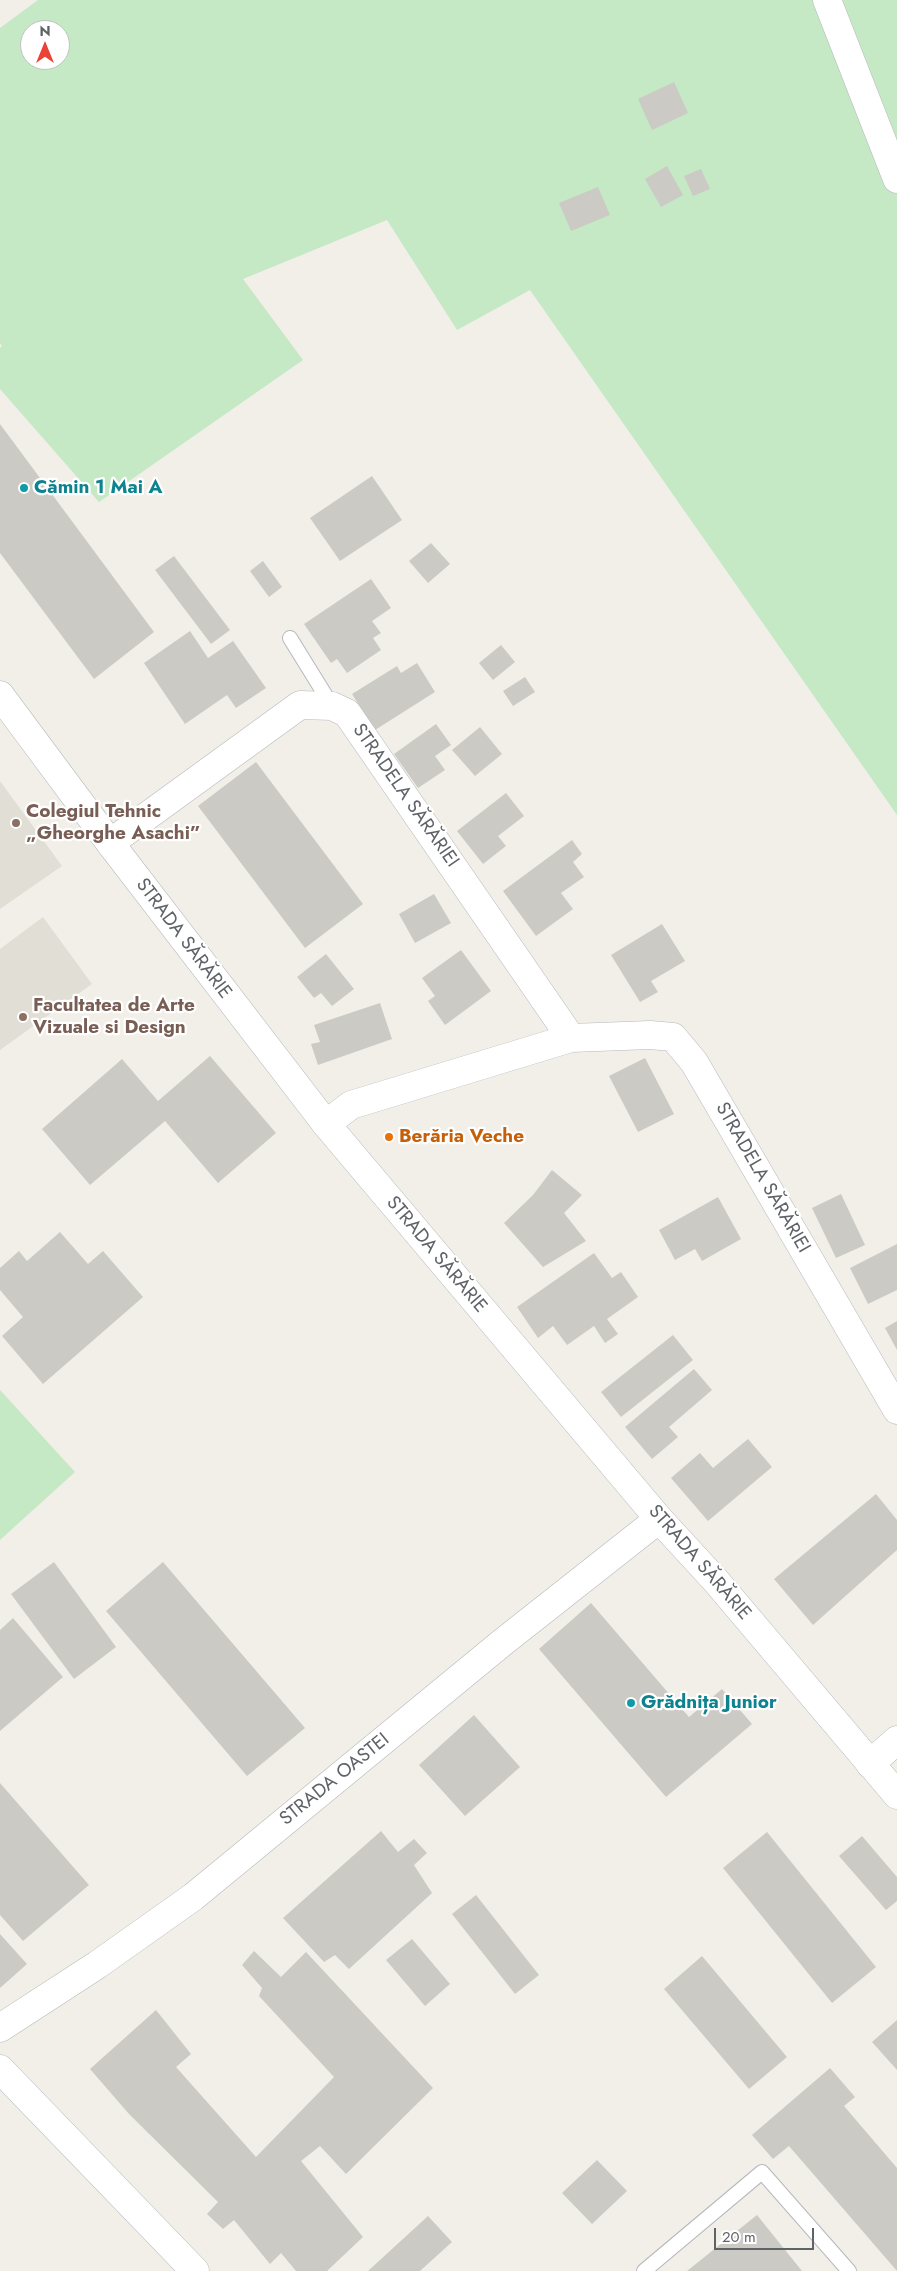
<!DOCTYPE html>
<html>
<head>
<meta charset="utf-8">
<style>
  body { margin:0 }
  #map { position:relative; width:897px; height:2271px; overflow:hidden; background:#f1efe8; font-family:Jost,sans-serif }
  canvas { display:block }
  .north { position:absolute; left:20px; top:20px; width:50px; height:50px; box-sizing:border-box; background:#fff; border:1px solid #bfc1c3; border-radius:50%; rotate:0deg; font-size:14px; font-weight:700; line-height:20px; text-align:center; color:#5f6368 }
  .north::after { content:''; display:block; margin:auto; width:18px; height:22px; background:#ea4335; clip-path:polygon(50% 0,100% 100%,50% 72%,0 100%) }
  .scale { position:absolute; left:714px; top:2228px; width:100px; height:22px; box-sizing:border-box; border:2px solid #5f6368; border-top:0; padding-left:6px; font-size:15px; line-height:18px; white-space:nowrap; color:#5f6368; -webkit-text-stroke:4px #fff; paint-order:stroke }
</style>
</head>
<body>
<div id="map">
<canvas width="897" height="2271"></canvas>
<div class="north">N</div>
<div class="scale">20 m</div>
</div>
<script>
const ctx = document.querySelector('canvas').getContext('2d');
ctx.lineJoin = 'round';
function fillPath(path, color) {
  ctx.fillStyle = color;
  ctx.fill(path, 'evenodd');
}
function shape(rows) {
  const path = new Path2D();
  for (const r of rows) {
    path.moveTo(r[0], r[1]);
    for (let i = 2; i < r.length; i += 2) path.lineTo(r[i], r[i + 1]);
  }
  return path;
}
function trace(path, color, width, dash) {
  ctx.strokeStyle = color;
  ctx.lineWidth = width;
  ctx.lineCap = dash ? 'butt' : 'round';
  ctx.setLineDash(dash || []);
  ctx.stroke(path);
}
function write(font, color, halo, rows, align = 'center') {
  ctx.font = font + ' Jost,sans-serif';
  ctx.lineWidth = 4.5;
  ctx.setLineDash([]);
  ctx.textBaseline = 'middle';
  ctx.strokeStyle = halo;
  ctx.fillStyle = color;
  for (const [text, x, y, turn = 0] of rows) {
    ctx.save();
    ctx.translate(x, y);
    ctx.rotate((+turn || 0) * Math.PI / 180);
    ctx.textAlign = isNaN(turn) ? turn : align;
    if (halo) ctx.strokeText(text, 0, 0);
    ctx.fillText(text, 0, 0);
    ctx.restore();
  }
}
fillPath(shape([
  [0,781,62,866,0,909],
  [43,917,92,984,0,1050,0,949]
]), '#e1ded6');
fillPath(shape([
  [38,0,897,0,897,815,530,290,457,330,387,220,243,279,303,360,99,502,0,389,0,348,2,346,0,343,0,28],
  [30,30,60,30,60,60,30,60],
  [0,1390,75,1472,0,1540]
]), '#c5e8c5');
fillPath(shape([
  [674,82,688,113,652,130,638,99],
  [667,166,683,195,661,207,645,179],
  [701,169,710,189,693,196,684,176],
  [598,187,610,215,571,231,559,203],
  [0,424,154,632,94,679,0,553],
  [372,476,402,520,340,561,310,518],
  [431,543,450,564,428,583,409,561],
  [174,556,230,630,211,644,155,570],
  [263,561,282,587,269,597,250,571],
  [371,579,391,608,372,621,381,633,373,638,381,650,347,673,337,659,331,663,304,624],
  [190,631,208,658,233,641,266,688,236,708,227,695,185,724,144,663],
  [501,645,515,662,493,680,479,663],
  [417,663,435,692,375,730,352,694,397,666,401,673],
  [525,677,535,692,513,706,503,691],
  [436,724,451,745,435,756,445,770,418,788,394,754],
  [480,727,502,754,475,776,452,750],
  [256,762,363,904,305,948,198,806],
  [506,793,524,816,498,836,506,846,483,864,457,831],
  [572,840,582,854,573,862,584,877,561,893,573,909,536,936,503,891],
  [434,894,451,923,415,943,399,914],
  [662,924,685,961,651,981,658,992,640,1002,611,955],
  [461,950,491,991,445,1025,428,1001,435,996,422,978],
  [326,954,354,989,332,1006,321,993,314,998,297,977],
  [380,1003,392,1039,318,1065,311,1044,320,1042,314,1025],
  [210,1056,276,1133,218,1183,165,1121,90,1185,42,1129,122,1059,158,1101],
  [645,1058,674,1114,638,1132,609,1076],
  [552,1170,582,1195,564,1213,586,1241,543,1267,504,1223,533,1195],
  [841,1194,865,1245,836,1258,812,1208],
  [718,1197,741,1239,702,1261,695,1249,675,1260,659,1230],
  [60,1232,88,1264,103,1251,143,1297,43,1384,2,1336,23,1317,0,1290,0,1268,19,1251,27,1261],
  [897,1244,897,1290,868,1304,850,1268],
  [594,1253,612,1278,621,1272,638,1297,607,1319,618,1334,605,1343,594,1326,567,1345,553,1326,538,1338,517,1307],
  [897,1321,897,1350,885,1328],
  [673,1335,693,1360,621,1417,601,1392],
  [694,1369,712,1390,669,1427,678,1437,652,1459,625,1427],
  [748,1439,772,1467,708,1521,671,1478,700,1453,713,1468],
  [876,1494,897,1520,897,1550,813,1625,774,1579],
  [54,1562,116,1647,74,1679,11,1594],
  [163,1562,305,1728,247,1776,106,1611],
  [591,1603,689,1717,722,1689,752,1724,666,1797,539,1649],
  [13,1618,63,1677,0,1731,0,1630],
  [474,1715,520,1767,465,1816,419,1765],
  [0,1783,89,1885,23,1941,0,1915],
  [381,1831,398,1852,414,1839,427,1853,414,1865,432,1893,349,1969,335,1955,324,1962,283,1918],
  [767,1832,876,1967,832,2003,723,1868],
  [862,1836,897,1877,897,1901,886,1910,839,1856],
  [476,1895,539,1975,515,1994,452,1914],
  [0,1934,27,1964,0,1988],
  [412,1939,450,1984,425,2006,386,1960],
  [254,1951,281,1977,306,1952,433,2088,346,2174,320,2146,301,2161,363,2237,327,2271,296,2271,281,2253,270,2264,234,2220,223,2229,207,2214,218,2202,129,2114,90,2069,156,2010,191,2054,176,2067,256,2157,334,2077,259,1996,262,1988,242,1965],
  [702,1956,787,2057,749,2089,664,1989],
  [897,2020,897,2070,872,2042],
  [830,2068,855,2097,844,2106,897,2168,897,2271,789,2146,773,2159,752,2135],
  [597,2160,627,2191,592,2224,562,2193],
  [757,2215,802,2271,687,2271],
  [428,2216,452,2242,420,2271,368,2271]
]), '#cccac5');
const service = shape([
  [290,638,332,706],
  [644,2271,762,2172,849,2271]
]);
const minor = shape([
  [827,0,897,179],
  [110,843,300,705,332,706,347,713,571,1038,650,1035,673,1037,694,1062,897,1410],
  [326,1124,351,1105,571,1038],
  [870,1764,897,1740],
  [0,2069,195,2271]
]);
const tertiary = shape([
  [0,695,110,843,326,1124,659,1519,716,1581,897,1795],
  [0,2028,97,1965,193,1897,503,1642,659,1519]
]);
trace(service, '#b5b8bc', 16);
trace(minor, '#b5b8bc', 29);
trace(tertiary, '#b5b8bc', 29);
trace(service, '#fff', 14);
trace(minor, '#fff', 28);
trace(tertiary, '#fff', 28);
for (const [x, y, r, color] of [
  [24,488,5,"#0f9aa8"],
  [16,823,5,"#8d6e63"],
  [23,1017,5,"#8d6e63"],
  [389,1137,5,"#e8710a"],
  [631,1703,5,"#0f9aa8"]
]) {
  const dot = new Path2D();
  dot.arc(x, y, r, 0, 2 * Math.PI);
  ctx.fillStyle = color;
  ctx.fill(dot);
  trace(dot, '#fff', 2);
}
write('bold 19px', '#0d838f', '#fff', [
  ["Cămin 1 Mai A",34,488],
  ["Grădnița Junior",641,1703]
], 'left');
write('19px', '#5f6368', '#fff', [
  ["STRADELA SĂRĂRIEI",405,796,55],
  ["STRADA SĂRĂRIE",183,939,53],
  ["STRADELA SĂRĂRIEI",762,1178,60],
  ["STRADA SĂRĂRIE",436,1255,50],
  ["STRADA SĂRĂRIE",699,1563,49],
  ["STRADA OASTEI",335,1780,-39]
]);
write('bold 19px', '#785e54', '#fff', [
  ["Colegiul Tehnic",26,812],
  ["„Gheorghe Asachi”",26,834],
  ["Facultatea de Arte",33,1006],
  ["Vizuale si Design",33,1028]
], 'left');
write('bold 19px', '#c56008', '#fff', [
  ["Berăria Veche",399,1137]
], 'left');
</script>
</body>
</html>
